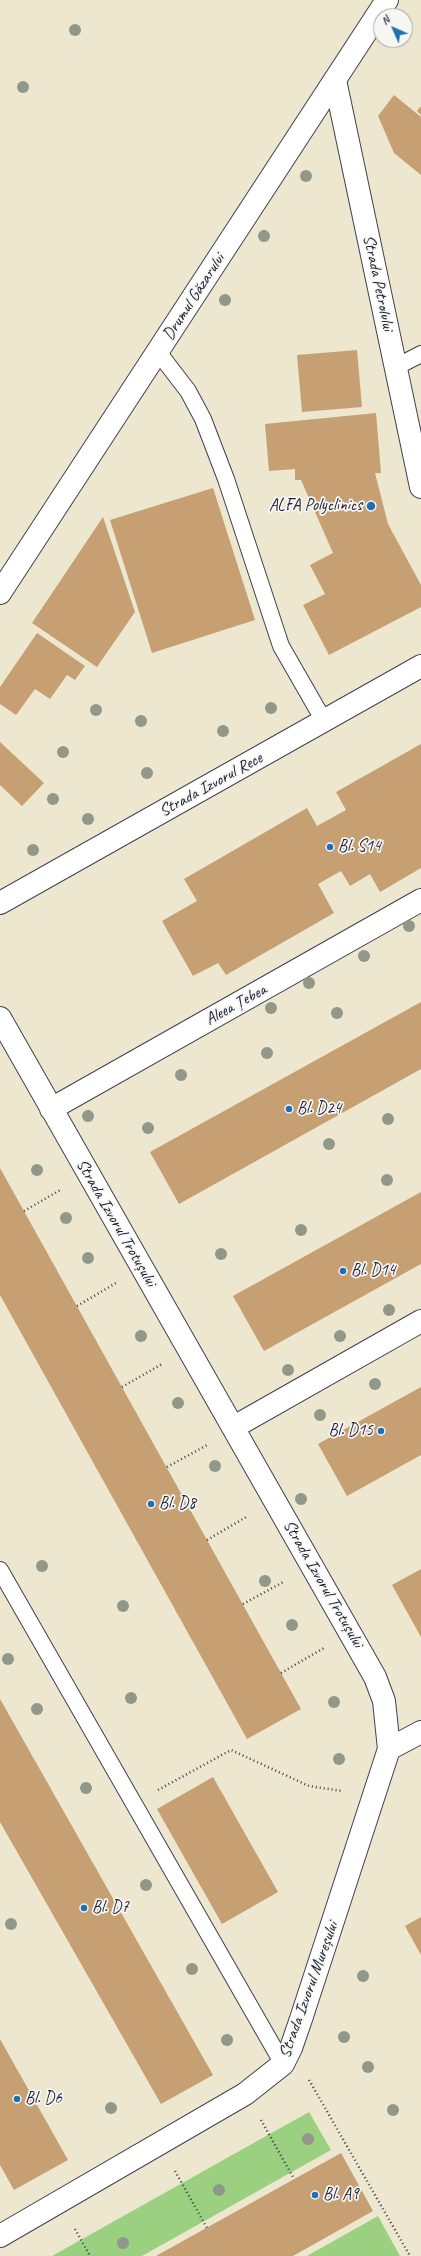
<!DOCTYPE html>
<html>
<head>
<meta charset="utf-8">
<style>
  body { margin:0 }
  #map { position:relative; width:421px; height:2256px; overflow:hidden; background:#ece7ce; font-family:Caveat,sans-serif }
  canvas { display:block }
  .north { position:absolute; left:373px; top:8px; width:40px; height:40px; box-sizing:border-box; background:#f6f6f2; border:1px solid #a1a1a9; border-radius:50%; rotate:315deg; font-size:11px; font-weight:700; line-height:16px; text-align:center; color:#22223b }
  .north::after { content:''; display:block; margin:auto; width:14px; height:18px; background:#1f6fb2; clip-path:polygon(50% 0,100% 100%,50% 72%,0 100%) }
</style>
</head>
<body>
<div id="map">
<canvas width="421" height="2256"></canvas>
<div class="north">N</div>
</div>
<script>
const ctx = document.querySelector('canvas').getContext('2d');
ctx.lineJoin = 'round';
function fillPath(path, color) {
  ctx.fillStyle = color;
  ctx.fill(path, 'evenodd');
}
function shape(rows) {
  const path = new Path2D();
  for (const r of rows) {
    path.moveTo(r[0], r[1]);
    for (let i = 2; i < r.length; i += 2) path.lineTo(r[i], r[i + 1]);
  }
  return path;
}
function trace(path, color, width, dash) {
  ctx.strokeStyle = color;
  ctx.lineWidth = width;
  ctx.lineCap = dash ? 'butt' : 'round';
  ctx.setLineDash(dash || []);
  ctx.stroke(path);
}
function write(font, color, halo, rows, align = 'center') {
  ctx.font = font + ' Caveat,sans-serif';
  ctx.lineWidth = 3.5;
  ctx.setLineDash([]);
  ctx.textBaseline = 'middle';
  ctx.strokeStyle = halo;
  ctx.fillStyle = color;
  for (const [text, x, y, turn = 0] of rows) {
    ctx.save();
    ctx.translate(x, y);
    ctx.rotate((+turn || 0) * Math.PI / 180);
    ctx.textAlign = isNaN(turn) ? turn : align;
    if (halo) ctx.strokeText(text, 0, 0);
    ctx.fillText(text, 0, 0);
    ctx.restore();
  }
}
fillPath(shape([
  [309,2112,331,2150,142,2256,52,2256],
  [378,2216,400,2256,307,2256]
]), '#9cd081');
fillPath(shape([
  [394,95,421,117,421,175,394,153,378,116],
  [421,106,421,115,417,111],
  [357,350,362,407,302,412,297,355],
  [376,413,381,473,375,473,388,524,421,585,421,607,329,655,303,605,325,594,310,565,333,553,301,480,295,480,295,469,269,471,265,424],
  [213,488,255,620,152,653,110,520],
  [103,517,135,612,97,667,32,623],
  [37,633,85,666,75,680,67,675,50,699,35,689,16,715,0,704,0,687],
  [0,742,44,783,22,806,0,785],
  [421,744,421,868,380,892,370,874,350,886,341,871,318,884,334,913,226,975,218,963,193,976,162,921,197,901,184,879,307,808,317,826,346,810,336,792],
  [421,1002,421,1069,179,1204,150,1152],
  [0,1168,301,1709,247,1739,0,1295],
  [421,1192,421,1264,264,1351,233,1296],
  [421,1387,421,1455,347,1496,318,1444],
  [421,1569,421,1637,392,1585],
  [0,1699,213,2075,161,2104,0,1822],
  [213,1777,278,1892,222,1924,157,1809],
  [421,1917,421,1955,405,1926],
  [0,2039,68,2160,14,2190,0,2165],
  [341,2153,373,2211,293,2256,156,2256]
]), '#c69f73');
const lane = shape([
  [158,352,188,391,203,419,226,479,281,646,324,721],
  [396,367,421,354],
  [0,1570,283,2064]
]);
const street = shape([
  [335,80,421,487],
  [0,1018,375,1677,384,1701,389,1749,301,2019,291,2048,283,2064,245,2094,0,2236],
  [51,1109,421,900],
  [234,1427,421,1321],
  [389,1749,421,1732]
]);
const secondary = shape([
  [0,593,387,0],
  [0,903,421,666]
]);
trace(lane, '#404051', 18);
trace(street, '#404051', 24);
trace(secondary, '#404051', 24);
trace(shape([
  [24,1211,62,1189],
  [77,1306,116,1283],
  [122,1387,162,1364],
  [167,1467,209,1444],
  [207,1540,248,1516],
  [243,1604,285,1581],
  [281,1673,324,1648],
  [158,1790,231,1750,309,1786,342,1791],
  [309,2080,410,2256],
  [261,2120,294,2179],
  [175,2171,207,2228],
  [75,2229,90,2256]
]), '#404051', 2.5, [1, 3]);
trace(lane, '#fff', 16);
trace(street, '#fff', 22);
trace(secondary, '#fff', 22);
ctx.fillStyle = '#919789';
for (const [x, y] of [
  [75,30],
  [23,87],
  [306,176],
  [264,236],
  [225,300],
  [271,708],
  [96,710],
  [141,721],
  [223,731],
  [63,752],
  [147,773],
  [53,799],
  [88,819],
  [33,850],
  [409,926],
  [364,956],
  [309,983],
  [271,1008],
  [337,1013],
  [267,1053],
  [181,1075],
  [88,1116],
  [388,1119],
  [148,1128],
  [329,1144],
  [37,1170],
  [387,1180],
  [66,1218],
  [301,1230],
  [221,1254],
  [88,1258],
  [389,1310],
  [141,1336],
  [340,1336],
  [288,1370],
  [375,1384],
  [178,1403],
  [320,1415],
  [215,1466],
  [301,1499],
  [42,1566],
  [265,1581],
  [123,1606],
  [292,1625],
  [8,1659],
  [131,1698],
  [334,1702],
  [37,1709],
  [339,1759],
  [86,1788],
  [146,1885],
  [11,1924],
  [192,1969],
  [363,1976],
  [344,2037],
  [227,2040],
  [368,2067],
  [111,2108],
  [393,2110],
  [308,2139],
  [219,2190],
  [123,2243]
]) {
  ctx.beginPath();
  ctx.arc(x, y, 6, 0, 2 * Math.PI);
  ctx.fill();
}
for (const [x, y, r, color] of [
  [371,506,5,"#1f6fb2"],
  [330,847,4,"#1f6fb2"],
  [289,1109,4,"#1f6fb2"],
  [343,1271,4,"#1f6fb2"],
  [381,1431,4,"#1f6fb2"],
  [151,1504,4,"#1f6fb2"],
  [84,1908,4,"#1f6fb2"],
  [17,2099,4,"#1f6fb2"],
  [315,2195,4,"#1f6fb2"]
]) {
  const dot = new Path2D();
  dot.arc(x, y, r, 0, 2 * Math.PI);
  ctx.fillStyle = color;
  ctx.fill(dot);
  trace(dot, '#f6f6f2', 1.5);
}
write('17px', '#22223b', '#f6f6f2', [
  ["Strada Petrolului",378,283,78],
  ["Drumul Găzarului",194,297,-57],
  ["Strada Izvorul Rece",211,785,-29],
  ["Aleea Țebea",236,1005,-29],
  ["Strada Izvorul Trotușului",116,1223,60],
  ["Strada Izvorul Trotușului",323,1584,60],
  ["Strada Izvorul Mureșului",309,1990,-70]
]);
write('17px', '#22223b', '#f6f6f2', [
  ["ALFA Polyclinics",362,506,"right"],
  ["Bl. S14",338,847],
  ["Bl. D24",297,1109],
  ["Bl. D14",351,1271],
  ["Bl. D15",373,1431,"right"],
  ["Bl. D8",159,1504],
  ["Bl. D7",92,1908],
  ["Bl. D6",25,2099],
  ["Bl. A9",323,2195]
], 'left');
</script>
</body>
</html>
